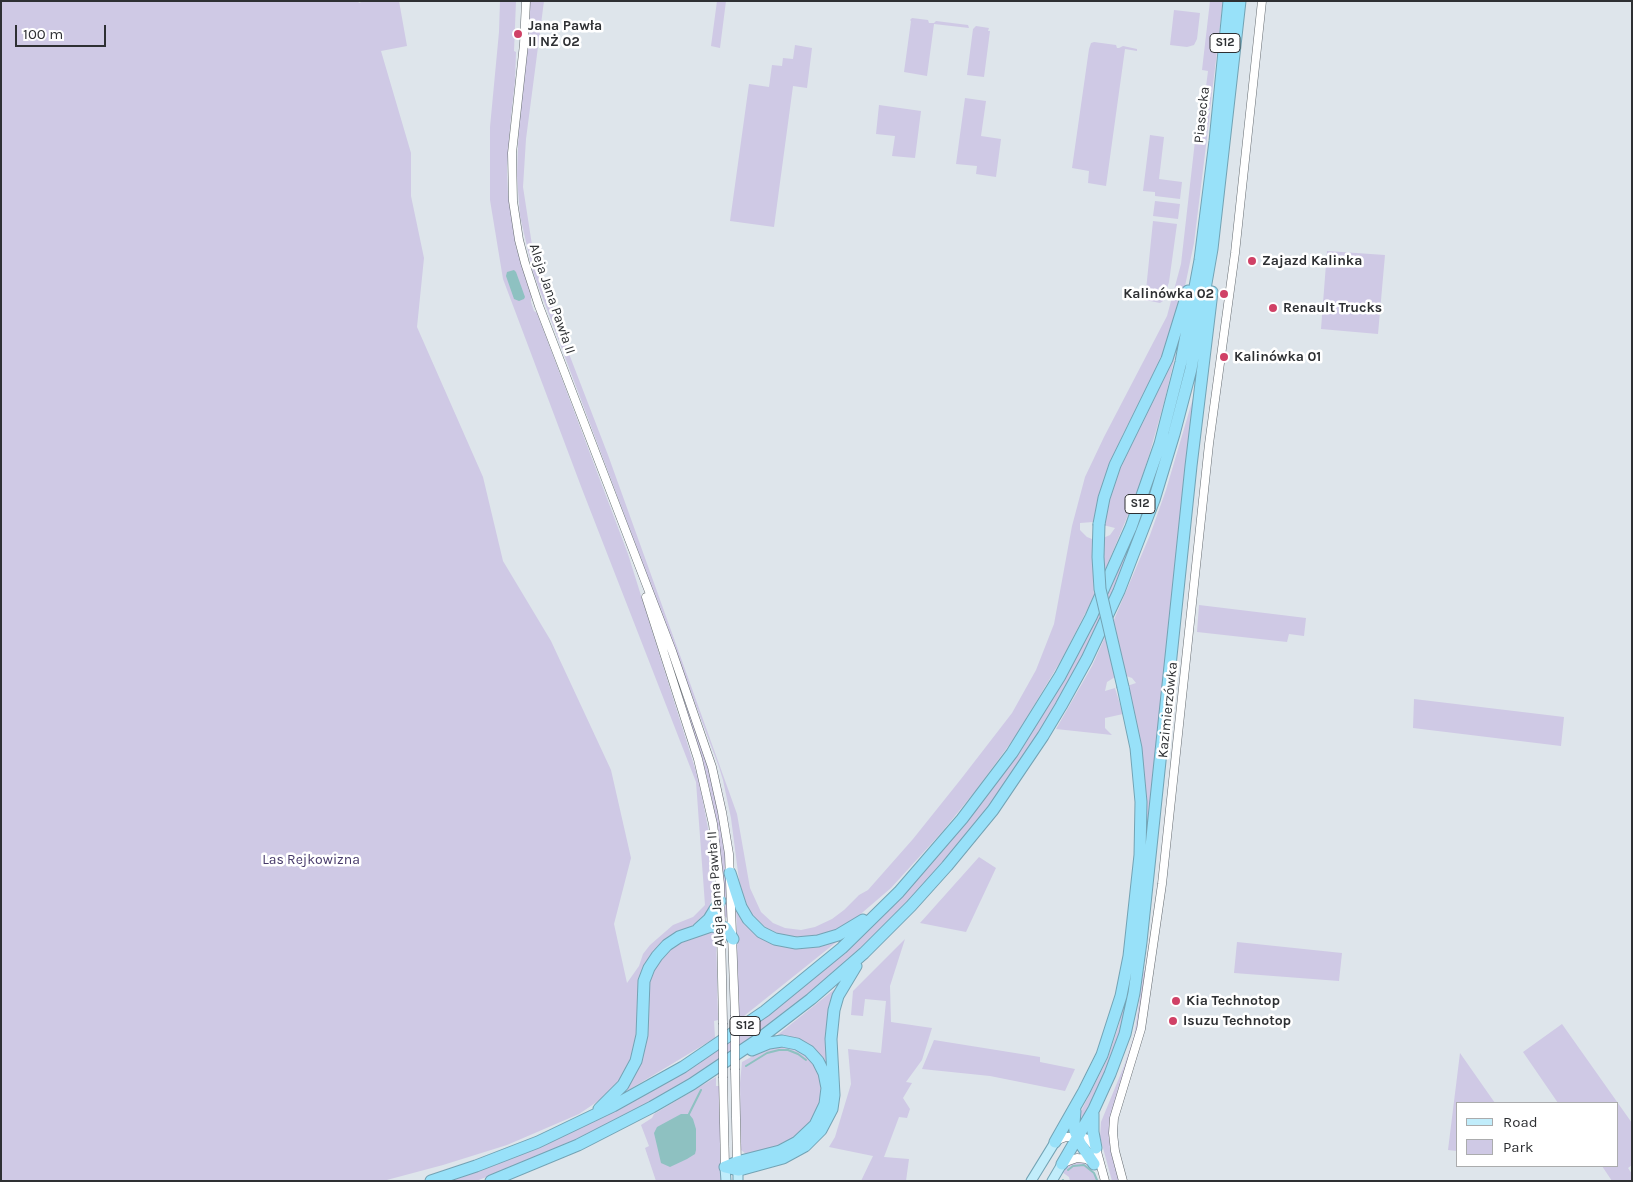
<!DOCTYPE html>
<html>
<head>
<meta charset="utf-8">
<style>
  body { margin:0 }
  #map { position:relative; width:1633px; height:1182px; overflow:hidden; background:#dee5eb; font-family:Karla,sans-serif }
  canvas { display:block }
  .frame { position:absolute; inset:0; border:2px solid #2e3033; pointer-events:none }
  .legend { position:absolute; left:1456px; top:1102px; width:162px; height:65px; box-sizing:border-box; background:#fff; border:1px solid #abacad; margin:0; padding:6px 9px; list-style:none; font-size:15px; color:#2e3033 }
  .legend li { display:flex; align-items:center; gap:10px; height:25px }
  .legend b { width:25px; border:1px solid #abacad }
  .scale { position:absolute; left:15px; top:25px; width:91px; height:22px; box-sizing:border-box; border:2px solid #2e3033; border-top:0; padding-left:6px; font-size:15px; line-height:18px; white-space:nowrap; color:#2e3033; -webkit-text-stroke:4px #fff; paint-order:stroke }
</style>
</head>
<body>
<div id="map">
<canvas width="1633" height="1182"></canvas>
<div class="frame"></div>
<ul class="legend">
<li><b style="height:6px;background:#c1edfb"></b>Road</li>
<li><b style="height:14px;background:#cfc9e5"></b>Park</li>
</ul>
<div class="scale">100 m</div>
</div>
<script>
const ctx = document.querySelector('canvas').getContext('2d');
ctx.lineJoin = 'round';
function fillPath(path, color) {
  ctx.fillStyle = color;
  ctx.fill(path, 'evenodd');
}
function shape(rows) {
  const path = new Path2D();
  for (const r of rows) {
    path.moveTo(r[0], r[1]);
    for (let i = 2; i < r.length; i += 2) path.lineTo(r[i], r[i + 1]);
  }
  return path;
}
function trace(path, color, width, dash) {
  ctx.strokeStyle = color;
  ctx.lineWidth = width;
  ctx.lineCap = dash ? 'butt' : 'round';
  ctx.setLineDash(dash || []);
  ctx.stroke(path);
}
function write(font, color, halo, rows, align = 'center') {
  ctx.font = font + ' Karla,sans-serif';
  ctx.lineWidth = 5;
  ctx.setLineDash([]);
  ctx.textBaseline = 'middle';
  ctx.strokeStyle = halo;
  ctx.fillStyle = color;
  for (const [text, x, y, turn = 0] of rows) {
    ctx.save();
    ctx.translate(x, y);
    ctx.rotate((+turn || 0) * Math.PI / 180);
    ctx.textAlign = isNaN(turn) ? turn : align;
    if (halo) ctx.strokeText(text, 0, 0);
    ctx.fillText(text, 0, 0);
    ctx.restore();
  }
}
fillPath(shape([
  [1,1,358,1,359,3,364,1,399,1,407,46,381,51,411,153,411,196,424,258,417,327,483,477,503,561,551,641,611,770,631,858,614,924,627,983,639,966,643,954,650,945,673,925,693,917,705,905,696,782,582,489,503,279,490,200,490,127,499,32,500,1,516,1,514,51,516,52,515,81,511,116,507,167,508,194,516,247,531,295,531,302,534,311,537,313,628,554,699,781,711,844,712,896,708,913,696,925,668,938,658,946,651,956,633,1053,627,1071,607,1095,579,1114,507,1145,443,1165,383,1181,1,1181],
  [530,1,544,1,526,139,523,187,532,245,566,346,608,455,737,814,750,888,761,912,773,923,785,928,801,930,815,927,832,919,844,910,859,895,868,890,913,839,961,779,1012,713,1036,670,1054,624,1072,526,1085,477,1104,437,1167,316,1181,264,1196,132,1202,132,1203,113,1210,113,1194,243,1184,291,1165,351,1123,434,1106,474,1093,522,1080,523,1080,530,1087,537,1092,539,1094,595,1089,606,1063,657,1015,737,976,790,942,832,891,888,856,918,835,932,803,939,782,936,765,927,753,916,747,907,739,880,731,818,723,780,719,767,533,272,520,216,517,176,519,121,528,43],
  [717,1,726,1,720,48,711,46],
  [1210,1,1223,1,1210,110,1203,110,1208,71,1202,70],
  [1174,10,1200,13,1197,39,1194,45,1187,47,1170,45],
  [912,18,928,20,929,23,934,23,936,21,968,25,969,28,934,24,927,76,904,72,911,21,910,20],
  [976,26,989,28,988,31,990,31,984,77,967,75,973,29],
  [1094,42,1116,45,1117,48,1119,48,1123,46,1137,49,1137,51,1125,49,1106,186,1088,183,1089,171,1072,168,1089,49,1091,43],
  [795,45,812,48,807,88,793,86,774,227,730,221,749,84,769,87,772,65,782,66,783,58,793,59],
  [965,98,986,101,981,136,1001,139,996,177,976,174,977,166,956,164],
  [879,105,921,111,915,158,892,156,895,136,876,134],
  [1150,135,1164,137,1159,179,1182,182,1180,199,1155,196,1155,192,1143,191],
  [1155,201,1180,204,1178,219,1153,216],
  [1153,221,1177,224,1169,282,1163,301,1160,303,1145,300],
  [1327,251,1385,255,1378,334,1321,329],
  [1179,339,1165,399,1150,452,1137,493,1104,573,1103,538,1110,535,1115,528,1103,525,1110,495,1124,457,1156,393],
  [1187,357,1189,357,1161,465,1116,586,1092,639,1038,737,1011,777,959,845,889,923,815,990,754,1037,691,1079,656,1100,554,1151,476,1181,443,1181,512,1156,749,1027,947,844,1093,622],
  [1196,388,1132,978,1119,1042,1082,1123,1077,1119,1107,1060,1119,1025,1128,980,1146,806,1142,755,1127,686,1136,683,1132,678,1126,676,1113,622,1150,535,1166,490],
  [1199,605,1306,618,1304,636,1289,634,1287,642,1197,632],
  [1105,637,1115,677,1107,682,1105,691,1115,688,1123,714,1105,718,1105,728,1112,735,1056,729,1092,666],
  [663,643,705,755,714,788,726,858,729,915,727,918,724,916,719,843,710,790,703,763],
  [1414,699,1564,717,1561,746,1413,728],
  [979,857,996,868,966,932,920,923],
  [736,904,767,940,839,940,739,1020],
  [713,929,716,932,718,1020,714,1021,715,1038,622,1094,634,1074,646,993,652,970,671,946],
  [905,939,890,986,891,1022,932,1028,922,1060,906,1082,912,1083,903,1098,910,1109,907,1118,899,1117,884,1157,909,1159,906,1181,861,1181,873,1156,829,1147,835,1137,851,1084,848,1049,881,1053,886,1001,865,999,863,1016,851,1015,853,991],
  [1237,942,1342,953,1339,981,1234,973],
  [1144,970,1146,971,1138,1028,1111,1115,1109,1133,1111,1152,1119,1181,1112,1181,1100,1137,1101,1122,1124,1066,1134,1037],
  [836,988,828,1015,830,1075,821,1057,775,1037],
  [1562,1024,1632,1123,1632,1165,1628,1168,1632,1174,1632,1181,1612,1181,1602,1166,1617,1166,1617,1103,1558,1103,1523,1052],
  [934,1040,1040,1057,1040,1062,1075,1069,1065,1091,990,1076,922,1069],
  [781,1047,794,1049,806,1055,814,1063,821,1078,823,1093,813,1121,799,1135,778,1146,746,1154,741,1150,740,1083,742,1062,764,1050],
  [1460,1053,1495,1103,1457,1103,1457,1151,1448,1150],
  [716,1077,716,1086,719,1086,721,1181,656,1181,645,1148,649,1146,641,1125,652,1118,654,1114],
  [1076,1161,1082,1162,1091,1167,1098,1181,1070,1181,1069,1177,1062,1172,1068,1164]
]), '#cfc9e5');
fillPath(shape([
  [514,270,516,272,525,297,524,299,519,301,514,299,506,276,507,272],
  [681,1114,689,1114,693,1119,696,1129,696,1150,695,1154,687,1159,670,1167,661,1163,654,1133,657,1127]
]), '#8ec1c1');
trace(shape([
  [746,1066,767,1053,779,1050,788,1050,798,1054,806,1060],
  [689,1114,701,1090],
  [1068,1170,1073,1166,1084,1165,1094,1173,1097,1180],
  [1062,1181,1063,1180]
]), '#8ec1c1', 2);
const minor = shape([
  [526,1,524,44,512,153,513,201,519,240,525,263,539,306,672,651,712,767,722,812,729,854,735,1015],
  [646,597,698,759,713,824,720,884,723,1023],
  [735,1070,737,1166],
  [723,1078,725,1167],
  [1055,1141,1066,1137,1082,1137,1088,1139,1096,1148,1105,1181],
  [1063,1163,1077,1158,1086,1159,1092,1162],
  [1123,1181,1115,1151,1113,1133,1114,1118,1141,1029,1162,884,1209,444,1235,253,1262,1]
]);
const major = shape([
  [725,1167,726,1181],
  [738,1170,738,1181],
  [1031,1181,1055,1142],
  [1052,1181,1062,1164]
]);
const highway = shape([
  [1099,524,1104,498,1115,465,1167,359,1188,291],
  [730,873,741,907,748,919,761,932,775,939,796,943,818,941,838,935,863,920],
  [698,929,709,919,720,901],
  [599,1109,623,1085,636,1061,642,1035,644,981,649,968,657,956,667,945,679,937,711,926,726,928,733,939],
  [1075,1111,1074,1123,1075,1131,1080,1143,1094,1164],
  [1093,1114,1093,1132,1096,1148],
  [1055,1142,1084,1091,1102,1055,1121,996,1129,956,1140,855,1141,802,1136,748,1123,687],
  [1062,1164,1094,1109,1110,1074,1125,1034,1134,993,1141,942,1191,466,1212,292],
  [725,1167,738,1170,743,1169,783,1158,805,1146,821,1130,832,1109,834,1095,831,1039,834,1010,838,996,856,966],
  [725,1167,737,1162,780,1151,797,1142,815,1125,825,1104,827,1088,824,1073,818,1061,809,1051,797,1044,782,1041,769,1043,752,1050],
  [431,1181,476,1166,538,1142,613,1106,683,1067,765,1011,842,948,899,892,962,819,1012,753,1060,676,1091,617,1131,527,1160,444,1181,362,1200,260,1215,141,1229,1],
  [491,1181,578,1145,652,1107,692,1084,759,1039,811,999,864,953,911,906,947,866,993,810,1043,736,1061,706,1087,659,1119,591,1154,500,1174,434,1191,369,1212,249,1240,1]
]);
trace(minor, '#656b70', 9);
trace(major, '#73a3b4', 11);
trace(highway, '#73a3b4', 13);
trace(minor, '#fff', 8);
trace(major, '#c1edfb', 9);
trace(highway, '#98e1f9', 11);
const minorBridge = shape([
  [735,1015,735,1070],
  [723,1023,723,1078]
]);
const highwayBridge = shape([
  [1099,524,1098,557,1100,589,1123,687]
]);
trace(minorBridge, '#656b70', 9, []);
trace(highwayBridge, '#73a3b4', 13, []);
trace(minorBridge, '#fff', 8);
trace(highwayBridge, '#98e1f9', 11);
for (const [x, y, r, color] of [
  [518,34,5,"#d04166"],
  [1252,261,5,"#d04166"],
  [1224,294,5,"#d04166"],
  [1273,308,5,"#d04166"],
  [1224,357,5,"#d04166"],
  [1176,1001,5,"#d04166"],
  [1173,1021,5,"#d04166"]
]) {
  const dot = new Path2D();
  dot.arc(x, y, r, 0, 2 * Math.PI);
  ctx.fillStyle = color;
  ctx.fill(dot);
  trace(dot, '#fff', 2);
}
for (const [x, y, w] of [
  [1225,43,30],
  [1140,504,30],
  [745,1026,30]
]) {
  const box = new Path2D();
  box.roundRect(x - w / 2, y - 9.5, w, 19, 4);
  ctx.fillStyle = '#fff';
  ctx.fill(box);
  trace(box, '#2e3033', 1);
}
write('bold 12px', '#2e3033', null, [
  ["S12",1225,43],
  ["S12",1140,504],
  ["S12",745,1026]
]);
write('bold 14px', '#2e3033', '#fff', [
  ["Jana Pawła",528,26],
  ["II NŻ 02",528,42],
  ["Zajazd Kalinka",1262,261],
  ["Kalinówka 02",1214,294,"right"],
  ["Renault Trucks",1283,308],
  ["Kalinówka 01",1234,357],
  ["Kia Technotop",1186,1001],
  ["Isuzu Technotop",1183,1021]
], 'left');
write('14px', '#2e3033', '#fff', [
  ["Piasecka",1202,115,-84],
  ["Aleja Jana Pawła II",552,299,71],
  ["Kazimierzówka",1168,710,-84],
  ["Aleja Jana Pawła II",716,889,-94]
]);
write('14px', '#46396a', '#fff', [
  ["Las Rejkowizna",311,860]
]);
</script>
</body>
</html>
